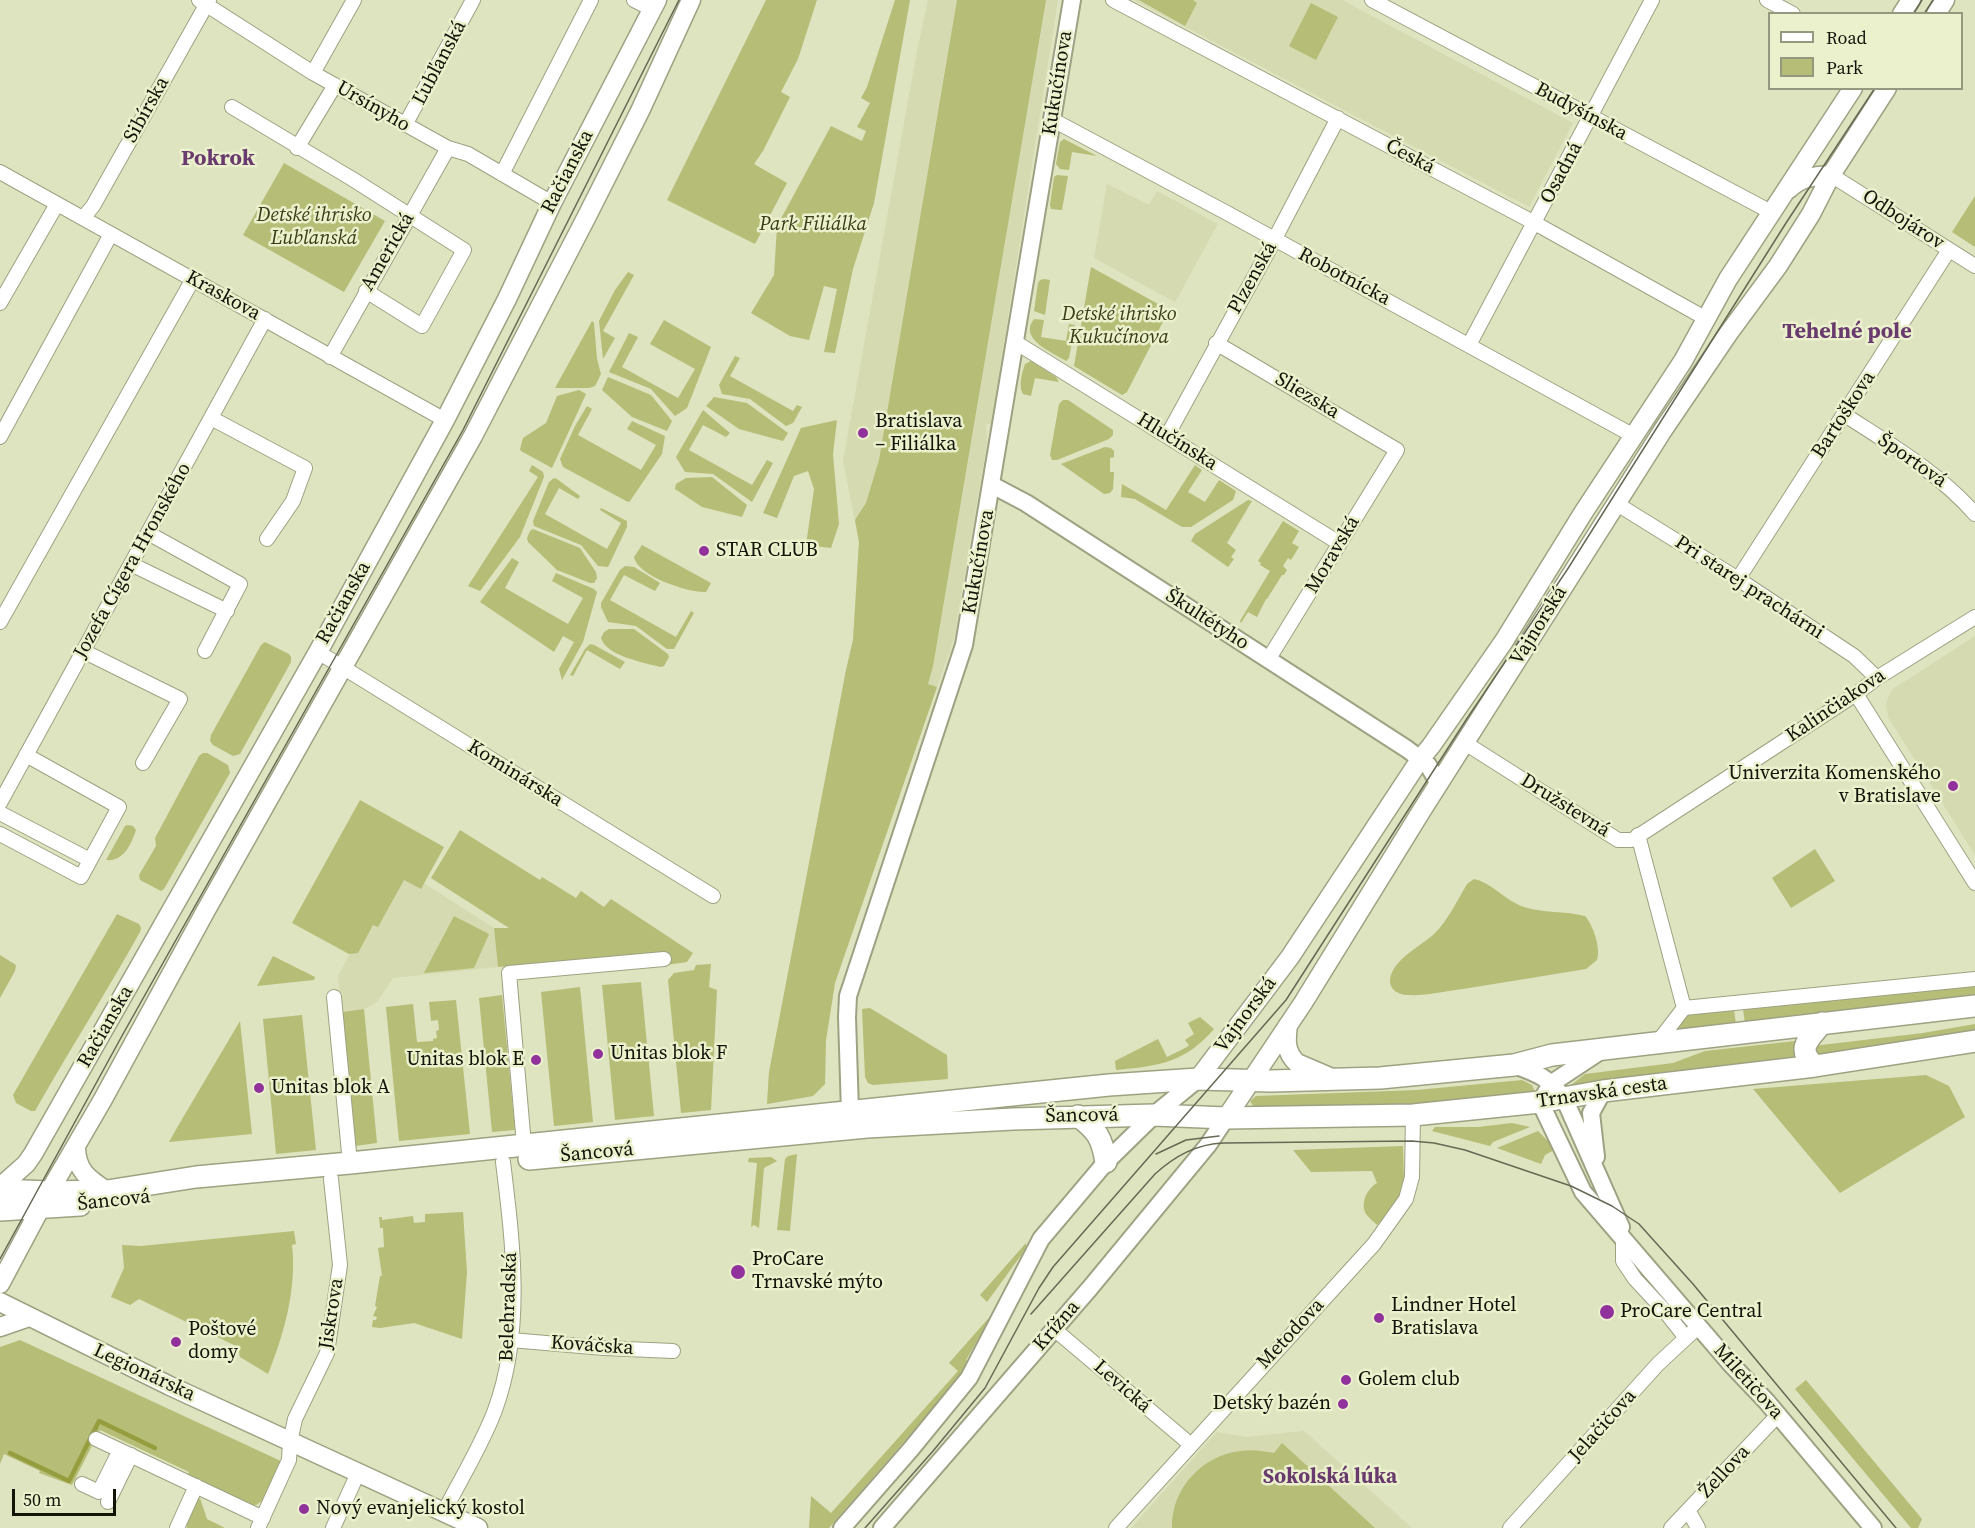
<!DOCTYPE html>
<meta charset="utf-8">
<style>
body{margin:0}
#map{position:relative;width:1975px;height:1528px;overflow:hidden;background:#dee3c0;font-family:"Source Serif 4",serif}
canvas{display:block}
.legend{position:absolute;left:1768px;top:12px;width:195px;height:78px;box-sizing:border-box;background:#ebf0cd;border:2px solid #94987e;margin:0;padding:8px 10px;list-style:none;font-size:18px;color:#121408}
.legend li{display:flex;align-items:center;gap:12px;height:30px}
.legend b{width:30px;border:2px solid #94987e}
.scale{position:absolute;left:12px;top:1489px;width:104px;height:27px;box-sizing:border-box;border:3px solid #121408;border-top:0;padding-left:8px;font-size:18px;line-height:21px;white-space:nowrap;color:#121408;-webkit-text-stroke:4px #ebf0cd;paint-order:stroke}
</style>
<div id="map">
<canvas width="1975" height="1528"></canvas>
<ul class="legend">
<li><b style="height:8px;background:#fff"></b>Road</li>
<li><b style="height:16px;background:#b6bd76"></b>Park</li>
</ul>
<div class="scale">50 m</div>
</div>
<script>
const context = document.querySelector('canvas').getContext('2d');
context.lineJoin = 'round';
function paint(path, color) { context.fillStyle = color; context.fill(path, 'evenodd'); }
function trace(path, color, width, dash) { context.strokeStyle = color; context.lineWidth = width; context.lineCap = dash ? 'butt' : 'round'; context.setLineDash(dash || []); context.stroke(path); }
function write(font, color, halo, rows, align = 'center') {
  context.font = font + ' "Source Serif 4",serif'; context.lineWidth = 5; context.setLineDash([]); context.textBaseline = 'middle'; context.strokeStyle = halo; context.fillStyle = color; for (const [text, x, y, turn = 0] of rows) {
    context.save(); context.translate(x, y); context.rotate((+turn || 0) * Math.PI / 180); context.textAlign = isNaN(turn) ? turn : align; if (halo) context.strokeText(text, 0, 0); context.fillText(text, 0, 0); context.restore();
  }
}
paint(new Path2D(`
 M928,0H1058L991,424H986L987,442L954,638L835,983L826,1040L825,1084L813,1096L767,1104L769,1072L846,670L853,640L859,542L843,461L918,46Z
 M1134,0H1342L1573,123L1529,207Z
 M1107,184L1149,205L1157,191L1218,224L1175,302L1094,258Z
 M1975,636V855L1888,717L1886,704L1889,696L1893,689Z
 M397,866L494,928L498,967L393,978L377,1002L364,1009L341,1011L338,976Z
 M1304,1431L1412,1528H1131L1217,1432L1247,1437Z`), '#d5dab0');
paint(new Path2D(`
 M766,0H817L798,59L781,92L790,97L763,151L754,164L787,183L755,244L667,200Z
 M895,0H910L874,203L853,269L835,353L824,352L837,289L824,286L809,340L790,336L751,313L774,275L777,226L831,126L862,141L866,131L857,127L870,103L861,98L867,87Z
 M957,0H1046L933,666L928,684L937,687L835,983L826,1040L825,1084L813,1096L767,1104L769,1072L846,670L853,640L859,542L855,520L866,503L879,460Z
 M1139,0H1193L1197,3L1185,26Z
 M1311,3L1338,17L1316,60L1289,46Z
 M1064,139L1097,156L1072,152L1069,170L1060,169L1056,164L1060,142Z
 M284,163L385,221L344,292L243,235Z
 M1057,175L1068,176L1062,210L1051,209L1050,205L1054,177Z
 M1975,196V247L1952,232Z
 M1091,267L1169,310L1127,392L1122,395L1074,366Z
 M628,272L634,275L603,331L615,338L603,359L599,321L615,290Z
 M1044,279L1050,280L1045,315L1034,311L1038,283L1040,280Z
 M1034,319L1044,320L1041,337L1066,341L1069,324L1075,325L1069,358L1066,361C1052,352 1018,339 1034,319Z
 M664,320L711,347L687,408L675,416L651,389L609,372L629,333L638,337L622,367L678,398L695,369L650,344Z
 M592,321L594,323L597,359L601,374L595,386L589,388H555Z
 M735,356L740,358L730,376L793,411L797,405L802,407L793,423L786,426L750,399L722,394L719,385Z
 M1031,361L1056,377L1059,382L1035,378L1031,396L1023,394C1018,386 1022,373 1025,364Z
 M608,377L651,395L672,421L667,431L632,417L602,390Z
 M579,390L586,394L552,468L521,451L520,449L523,438L546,423L557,396Z
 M714,397L747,403L788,433L783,441L739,429L706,406Z
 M1063,400H1068L1113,430V435L1109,439L1057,460H1052L1050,455L1059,404Z
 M587,406L592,409L578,435L641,470L656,445L627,429L632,421L665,436L662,454L630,501L628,502L563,467L560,459L575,426Z
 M703,410L730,433L726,437L703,425L689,450L752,485L767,460L773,463L752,502L713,474L685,472L676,457Z
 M837,420L833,454L839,524L831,548L806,545L814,489L808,471L794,476L777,518L763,513L801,428Z
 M1105,447L1111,448L1114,451V457L1110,458V472H1114L1113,489L1110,493L1104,494L1061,464Z
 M532,465L543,472L544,477L520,537L480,591L468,586L538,477L529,471Z
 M1195,465L1202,470L1188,492L1205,502L1219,480L1236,491L1233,500L1191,527H1182L1135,499L1121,497L1122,484L1166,510Z
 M712,477L747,505L742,517L702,507L675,489L676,484L686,478Z
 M554,478L557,479L580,496L578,499L559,488L545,514L607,549L621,523L600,510L601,508L627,521V527L608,567L598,566L581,545L534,526L533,521L549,482Z
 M1248,500L1252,501L1227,543L1236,550L1231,557L1234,559L1228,567L1191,541L1195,534Z
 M1283,521L1299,531L1292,543L1299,547L1291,560L1288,558L1283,566L1287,570L1284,575H1282L1267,599H1266L1257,617L1248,612L1241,623L1240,621L1270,571L1260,565L1261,563L1258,561Z
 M533,529L580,548L596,572L597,578L594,583H590L557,570L528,542L527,538L530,531Z
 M642,545L711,583L706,592C689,593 637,576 634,557Z
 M512,558L519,562L505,588L568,624L583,598L552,581L556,573L594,589L597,592L583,642L562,680L559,669L574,642L563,636L554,652L480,602Z
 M625,566L634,567L660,583L655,591L624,575L610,600L676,637L691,611L694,613L674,649H667L636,626L608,622L601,607V603L620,570Z
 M609,629H634L668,654L669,657L664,666L661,667C645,663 606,656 601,638L604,632Z
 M265,642L289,654L291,657V662L240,754L233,756L213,745L210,741L211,735L261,645Z
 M590,644L594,645L625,662L620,669L587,650L573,676L570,675L585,649Z
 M203,753H207L228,765L230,773L164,889L161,891L140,880L139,875L156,846L155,838L199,756Z
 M360,800L444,847L421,889L404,880L378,927L373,925L358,953L349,954L292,923Z
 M128,825L133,826L136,830C131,845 123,862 106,860L125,826Z
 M460,830L540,880L542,877L576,898L581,891L604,907L611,899L693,953L687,962L666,965L642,955L498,967L494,928H509L431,878Z
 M1815,849L1835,881L1791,908L1772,878Z
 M1474,879C1492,883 1506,901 1524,907C1543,913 1565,911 1585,916C1593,925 1601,948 1597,960L1586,969C1545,976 1504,982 1463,989C1445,991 1426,996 1408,995C1399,995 1389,990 1390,979C1394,958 1420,947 1434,934C1447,922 1458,899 1467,884Z
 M117,914L139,924L141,928L140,932C106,993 69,1051 35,1111H31L16,1103L13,1095Z
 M454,916L489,934L474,968L424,973Z
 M0,955L16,965L15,971L0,998Z
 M273,956L315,977L314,980L257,986Z
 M711,964L709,987L717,990L711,1110L681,1113L668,980L674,973L694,970L696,965Z
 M641,982L654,1116L615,1120L602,985Z
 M1975,986V997L1745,1024L1743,1009Z
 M580,987L593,1122L554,1126L541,992Z
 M502,995L515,1130L492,1132L479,998Z
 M456,1000L470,1134L399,1141L386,1007L413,1004L417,1042L433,1041V1039L437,1038L436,1031L439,1030L438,1020L431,1021L429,1002Z
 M870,1008L947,1055L948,1079L873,1085L868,1083L865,1077L862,1009Z
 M364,1009L377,1143L355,1146L341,1012Z
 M1734,1009L1736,1025L1679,1031L1677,1028L1685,1015Z
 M302,1015L316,1150L276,1154L263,1019Z
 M1200,1017L1214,1029C1185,1063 1158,1066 1116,1070L1115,1061L1158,1039L1167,1057L1187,1047L1189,1045L1185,1040L1194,1034L1188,1023Z
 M240,1021L252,1134L169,1142L178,1126Z
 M1975,1024V1035L1814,1059L1813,1046L1923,1033Z
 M1804,1040L1797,1060L1722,1072L1571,1085L1585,1074L1673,1063L1705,1051Z
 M1926,1075L1949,1086L1965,1117L1840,1193L1753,1089Z
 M1522,1080L1532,1085L1535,1092L1414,1104L1254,1107L1250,1101L1256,1096L1417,1090Z
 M1512,1123L1530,1127L1493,1142L1490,1146L1432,1131L1435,1127H1478Z
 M1538,1131L1549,1142L1554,1150L1545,1155L1541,1164L1497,1148Z
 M1403,1146L1404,1181L1400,1200L1377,1225C1374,1222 1369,1218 1366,1214C1360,1203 1367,1189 1377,1183L1372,1171L1311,1172L1293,1150Z
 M797,1154L790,1231L777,1230L785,1159L788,1156Z
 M771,1157L777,1161L764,1168L759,1228L754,1225L751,1227L757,1163L748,1162L749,1158Z
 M463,1212L467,1272L462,1339L414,1323L380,1328L372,1327L373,1320H376L377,1317L373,1316L377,1307L375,1306L380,1276H382L378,1248L384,1247L383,1228H380L379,1217H382V1220L413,1216L414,1223L425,1222V1214Z
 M294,1231L296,1244L292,1245C297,1289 284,1334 268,1374L240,1357L238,1347L139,1299L130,1305L111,1297L124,1268L122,1245L141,1246Z
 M1026,1243V1247L1022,1254L987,1302L980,1295Z
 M994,1312L966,1360L969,1362L963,1374L829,1528H809L811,1496L831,1513L958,1371L949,1363Z
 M20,1340L283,1462L265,1499L256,1505L246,1504L187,1476L189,1472L100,1430L72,1485L39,1473L40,1471L4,1454L0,1464V1347Z
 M1806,1380L1922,1519L1918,1528H1911L1795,1389Z
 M1282,1443L1375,1528H1172C1171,1489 1202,1455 1241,1451C1252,1449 1263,1451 1274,1453Z
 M200,1498L207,1519L225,1528H187V1526L183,1524L196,1501Z`), '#b6bd76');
trace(new Path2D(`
 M10,1453L69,1481L99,1421L155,1448`), '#959d3f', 4.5);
const minor = new Path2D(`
 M199,0L313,73L448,148L468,154L552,203
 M634,0L652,9
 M1113,0L1531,221L1705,318
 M1372,0L1771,212
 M1767,0L1793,14
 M313,73L354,0
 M232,107L354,180L464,250L422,326L366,291
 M1053,120L1227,213L1634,436
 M405,125L473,0
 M297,148L335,85
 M0,172L445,420
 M502,174L591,0
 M1831,175L1975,266
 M83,218L93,206L209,0
 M0,303L57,204
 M1015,342L1339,543
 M1216,343L1397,450L1268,660
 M1469,345L1652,0
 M330,357L448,148
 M1845,415C1891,445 1938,472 1975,514
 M211,418L305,468L293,501L267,539
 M1167,436L1270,248L1338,118
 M0,437L111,234
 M1617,504L1738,579L1854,656L1877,678
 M148,533L240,584L205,651
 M131,564L227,611
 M1738,579L1949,250
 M0,622L193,279
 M83,651L180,699L143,763
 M318,652L713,896
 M1856,694L1975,883
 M1465,743L1618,840H1632L1856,694L1877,678L1975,617
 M0,803L265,319
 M0,813L90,860
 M0,834L81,877L119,807L26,755
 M1638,835L1684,1008
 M334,997L350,1163
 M1684,1008L1975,979
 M1657,1043L1684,1008
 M524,1145L509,973L664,959
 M1623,1237V1261L1635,1279L1664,1310L1686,1338
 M1054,1329L1190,1444
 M511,1340L604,1348L673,1351
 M96,1439L263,1518
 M82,1484L99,1492L116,1458L131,1455
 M108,1502L131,1455
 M1688,1510L1698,1528
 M444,1512C460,1480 483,1443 495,1410C524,1331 513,1243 503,1162
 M177,1528L196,1486
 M258,1528L289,1460L290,1442L295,1419L327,1353L340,1265L331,1179
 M333,1528L358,1473
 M1116,1528L1374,1244L1406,1199L1412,1177L1413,1115
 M1510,1528L1658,1364L1699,1326
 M1671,1528L1778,1415`);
const tertiary = new Path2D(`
 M992,485L1026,503L1407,749L1428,765L1439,784
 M1602,1050L1552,1083L1540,1102L1583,1192L1730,1363L1767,1402L1873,1528
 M1514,1065C1539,1074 1547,1077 1564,1098L1621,1227
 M850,1112L847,1017L848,996L964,645L1072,0
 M1596,1157L1591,1113L1603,1091
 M842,1528L911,1449L969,1378L1041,1239L1106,1162L1154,1115L1198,1079
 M882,1528L1090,1288L1208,1145L1226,1118`);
const secondary = new Path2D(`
 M1902,14L1911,0
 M1936,14L1945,0
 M1789,189C1801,177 1814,176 1831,175
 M1288,1025C1286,1040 1285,1052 1297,1063L1332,1078
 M1198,1079L1290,957L1421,758L1431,746L1504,641L1583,513L1683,361L1728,279L1853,88
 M1226,1118L1303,1003L1422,810L1663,430L1728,334L1778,266L1811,214L1831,175L1887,88
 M76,1147C76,1170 88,1179 107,1191
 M0,1187L26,1164L33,1154L318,652L445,420L507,299L552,203L657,0
 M0,1284L49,1192L102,1101L205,912L473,436L586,218L640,111L691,0
 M0,1302L170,1386L478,1528
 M0,1327L29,1317`);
const primary = new Path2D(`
 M1815,1066C1795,1049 1809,1039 1822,1023
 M1078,1116C1097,1130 1102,1138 1106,1162
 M529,1159L867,1127L1013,1119L1154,1115L1226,1118L1413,1115L1540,1102L1603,1091L1815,1066L1975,1041
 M0,1190L49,1192L107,1191L196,1177L350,1163L1109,1085L1198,1079L1271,1081L1380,1078L1514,1065L1552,1055L1975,1006
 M0,1210L80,1205`);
trace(minor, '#9ea282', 16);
trace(tertiary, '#9ea282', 20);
trace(secondary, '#9ea282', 21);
trace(primary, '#9ea282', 24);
trace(minor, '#fff', 14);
trace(tertiary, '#fff', 16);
trace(secondary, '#fff', 18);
trace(primary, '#fff', 21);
trace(new Path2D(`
 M1913,14L1922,0
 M1924,14L1933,0
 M1156,1154L1186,1140L1219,1136
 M0,1259L123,1034L463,430L679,0
 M1031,1314L1155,1174C1175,1156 1196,1144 1224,1143L1412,1141L1434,1143L1465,1150L1571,1186L1612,1206L1639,1224L1693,1284L1896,1528
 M865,1528L933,1451L985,1388L1039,1288L1053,1267L1286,1000L1466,720L1567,570L1786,223L1875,88`), '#666954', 1.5);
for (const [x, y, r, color] of [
 [863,433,6,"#91329c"],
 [704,551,6,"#91329c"],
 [1953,786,6,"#91329c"],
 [598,1054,6,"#91329c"],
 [536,1060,6,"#91329c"],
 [259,1088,6,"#91329c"],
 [738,1272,8,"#91329c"],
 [1607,1312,8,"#91329c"],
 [1379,1318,6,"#91329c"],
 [176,1342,6,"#91329c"],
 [1346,1380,6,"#91329c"],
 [1343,1404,6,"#91329c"],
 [304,1509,6,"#91329c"]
]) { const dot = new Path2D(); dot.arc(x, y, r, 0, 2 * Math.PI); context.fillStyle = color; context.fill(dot); trace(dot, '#ebf0cd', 2); }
write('20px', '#121408', '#ebf0cd', [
 ["Ľubľanská",440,63,-62],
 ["Kukučínova",1058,83,-81],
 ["Ursínyho",373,107,30],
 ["Sibírska",147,110,-61],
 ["Budyšínska",1581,112,28],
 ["Česká",1410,157,28],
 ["Račianska",568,172,-63],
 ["Osadná",1562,173,-62],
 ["Odbojárov",1903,220,33],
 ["Americká",388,252,-60],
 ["Robotnícka",1344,277,28],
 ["Plzenská",1253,278,-61],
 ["Kraskova",223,296,29],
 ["Sliezska",1307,396,31],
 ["Bartoškova",1844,415,-57],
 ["Hlučínska",1177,442,32],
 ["Športová",1912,461,35],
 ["Moravská",1333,555,-59],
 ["Jozefa Cígera Hronského",133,561,-61],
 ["Kukučínova",979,562,-80],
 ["Pri starej prachárni",1749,588,33],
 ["Račianska",344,603,-61],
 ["Škultétyho",1207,620,33],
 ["Vajnorská",1539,626,-58],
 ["Kalinčiakova",1836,706,-34],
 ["Kominárska",515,774,32],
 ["Družstevná",1565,806,32],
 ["Vajnorská",1246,1015,-53],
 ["Račianska",106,1027,-60],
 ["Trnavská cesta",1602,1093,-8],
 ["Šancová",1082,1116,-1],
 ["Šancová",597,1153,-5],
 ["Šancová",114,1201,-6],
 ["Belehradská",509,1307,-88],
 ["Jiskrova",332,1314,-81],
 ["Krížna",1057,1326,-49],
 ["Metodova",1291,1334,-47],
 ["Kováčska",592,1346,4],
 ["Legionárska",144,1373,25],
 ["Miletičova",1748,1382,48],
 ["Levická",1122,1387,41],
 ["Jelačičova",1603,1426,-48],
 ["Žellova",1725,1472,-47]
]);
write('italic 20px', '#3a3d15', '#ebf0cd', [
 ["Detské ihrisko",314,216],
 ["Ľubľanská",314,239],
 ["Park Filiálka",813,225],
 ["Detské ihrisko",1119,315],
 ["Kukučínova",1119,338]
]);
write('20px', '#121408', '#ebf0cd', [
 ["Bratislava",875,422],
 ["– Filiálka",875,445],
 ["STAR CLUB",716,551],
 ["Univerzita Komenského",1941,774,"right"],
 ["v Bratislave",1941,797,"right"],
 ["Unitas blok F",610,1054],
 ["Unitas blok E",524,1060,"right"],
 ["Unitas blok A",271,1088],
 ["ProCare",752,1260],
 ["Trnavské mýto",752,1283],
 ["Lindner Hotel",1391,1306],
 ["Bratislava",1391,1329],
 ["ProCare Central",1620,1312],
 ["Poštové",188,1330],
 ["domy",188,1353],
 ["Golem club",1358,1380],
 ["Detský bazén",1331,1404,"right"],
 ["Nový evanjelický kostol",316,1509]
], 'left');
write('bold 21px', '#693a6e', '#ebf0cd', [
 ["Sokolská lúka",1330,1478]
]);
write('bold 22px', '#693a6e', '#ebf0cd', [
 ["Pokrok",218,159],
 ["Tehelné pole",1847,332]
]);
</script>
